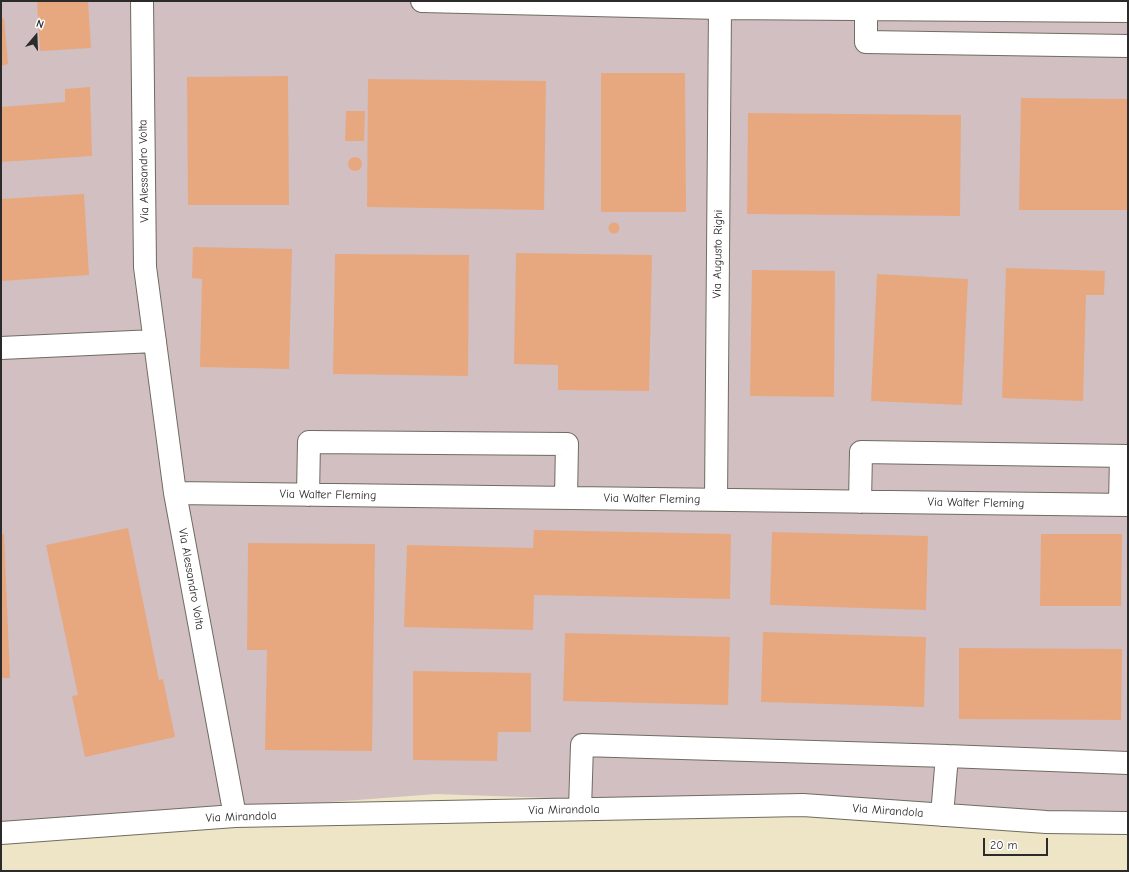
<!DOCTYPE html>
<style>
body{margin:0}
#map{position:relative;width:1129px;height:872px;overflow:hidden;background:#eee4c6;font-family:"Comic Neue",sans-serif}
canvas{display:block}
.frame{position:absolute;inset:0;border:2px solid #2b2b2b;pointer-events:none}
.north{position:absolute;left:16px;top:16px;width:40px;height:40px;-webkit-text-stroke:3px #fff;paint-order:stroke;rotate:19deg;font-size:11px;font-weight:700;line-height:16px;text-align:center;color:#2b2b2b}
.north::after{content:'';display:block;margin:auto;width:14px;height:18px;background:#2b2b2b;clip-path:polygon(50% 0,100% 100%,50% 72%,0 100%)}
.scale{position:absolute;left:983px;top:838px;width:65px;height:18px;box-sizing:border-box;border:2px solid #2b2b2b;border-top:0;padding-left:5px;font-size:12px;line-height:14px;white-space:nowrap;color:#2b2b2b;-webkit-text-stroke:3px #fff;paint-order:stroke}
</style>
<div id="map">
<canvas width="1129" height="872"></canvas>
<div class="frame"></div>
<div class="north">N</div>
<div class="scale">20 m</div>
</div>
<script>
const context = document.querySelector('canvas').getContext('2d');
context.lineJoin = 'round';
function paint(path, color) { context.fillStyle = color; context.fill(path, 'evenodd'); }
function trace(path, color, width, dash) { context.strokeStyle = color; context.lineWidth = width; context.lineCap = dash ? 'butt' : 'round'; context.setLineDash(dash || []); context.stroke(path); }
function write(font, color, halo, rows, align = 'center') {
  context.font = font + ' "Comic Neue",sans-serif'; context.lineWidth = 4; context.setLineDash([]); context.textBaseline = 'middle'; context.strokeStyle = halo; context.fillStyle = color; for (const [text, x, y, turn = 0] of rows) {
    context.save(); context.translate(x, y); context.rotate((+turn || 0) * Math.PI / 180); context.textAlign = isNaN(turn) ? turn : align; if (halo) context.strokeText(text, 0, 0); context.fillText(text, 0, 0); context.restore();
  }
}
paint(new Path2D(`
 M1,1H1128V818L436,794L1,827Z`), '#d2bfc1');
paint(new Path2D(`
 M37,1H88L91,48L40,51Z
 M4,18L8,64L1,66V19Z
 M601,73H685L686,212H601Z
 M288,76L289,205H188L187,77Z
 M368,79L546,81L544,210L367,207Z
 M90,87L92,156L1,162V107L65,102V89Z
 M1021,98L1128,99V210H1019Z
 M346,111H365L364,141H345Z
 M748,113L961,115L960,216L747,214Z
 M348 164a7 7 0 1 1 14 0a7 7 0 1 1-14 0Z
 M84,194L89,275L1,281V199Z
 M608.5 228a5.5 5.5 0 1 1 11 0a5.5 5.5 0 1 1-11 0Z
 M193,247L292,249L289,369L200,367L202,279L192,278Z
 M516,253L652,255L649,391L558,390V365L514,364Z
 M335,254L469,255L468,376L333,374Z
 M1006,268L1105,271L1104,295H1086L1083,401L1002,398Z
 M752,270L835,271L834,397L750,396Z
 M877,274L968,279L962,405L871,401Z
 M128,528L159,680L163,679L175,737L85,757L72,696L78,695L46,545Z
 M534,530L731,534L730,599L534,595L533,630L404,627L407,545L533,548Z
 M772,532L928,536L926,610L770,605Z
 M1,534H4L10,678H1Z
 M1041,534H1122L1121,606H1040Z
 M248,543L375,544L372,751L265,750L267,650H247Z
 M763,632L926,637L924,707L761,702Z
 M565,633L730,637L728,705L563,701Z
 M959,648L1122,649L1121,720L959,719Z
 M413,671L531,673V732H498L497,761L413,760Z`), '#e7a880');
const minor = new Path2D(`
 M142,1L145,267L175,493L235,816
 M422,1L720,8L1128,11
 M866,9V42L1128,46
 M1,348L155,341
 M175,493L1128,505
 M308,495L309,442L567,444L566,498
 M716,500L720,8
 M860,502L861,452L1128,456
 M1120,505L1121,456
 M580,809L582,745L947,756L1128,763
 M942,815L947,756
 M1,833L235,816L803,805L1046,822L1128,823`);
trace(minor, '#6f6c61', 24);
trace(minor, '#fff', 22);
write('12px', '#2b2b2b', '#fff', [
 ["Via Alessandro Volta",144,171,-91],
 ["Via Augusto Righi",718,254,-89],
 ["Via Walter Fleming",328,495,1],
 ["Via Walter Fleming",652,499,1],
 ["Via Walter Fleming",976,503,1],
 ["Via Alessandro Volta",191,579,80],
 ["Via Mirandola",564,810,-1],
 ["Via Mirandola",888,811,4],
 ["Via Mirandola",241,817,-2]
]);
</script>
